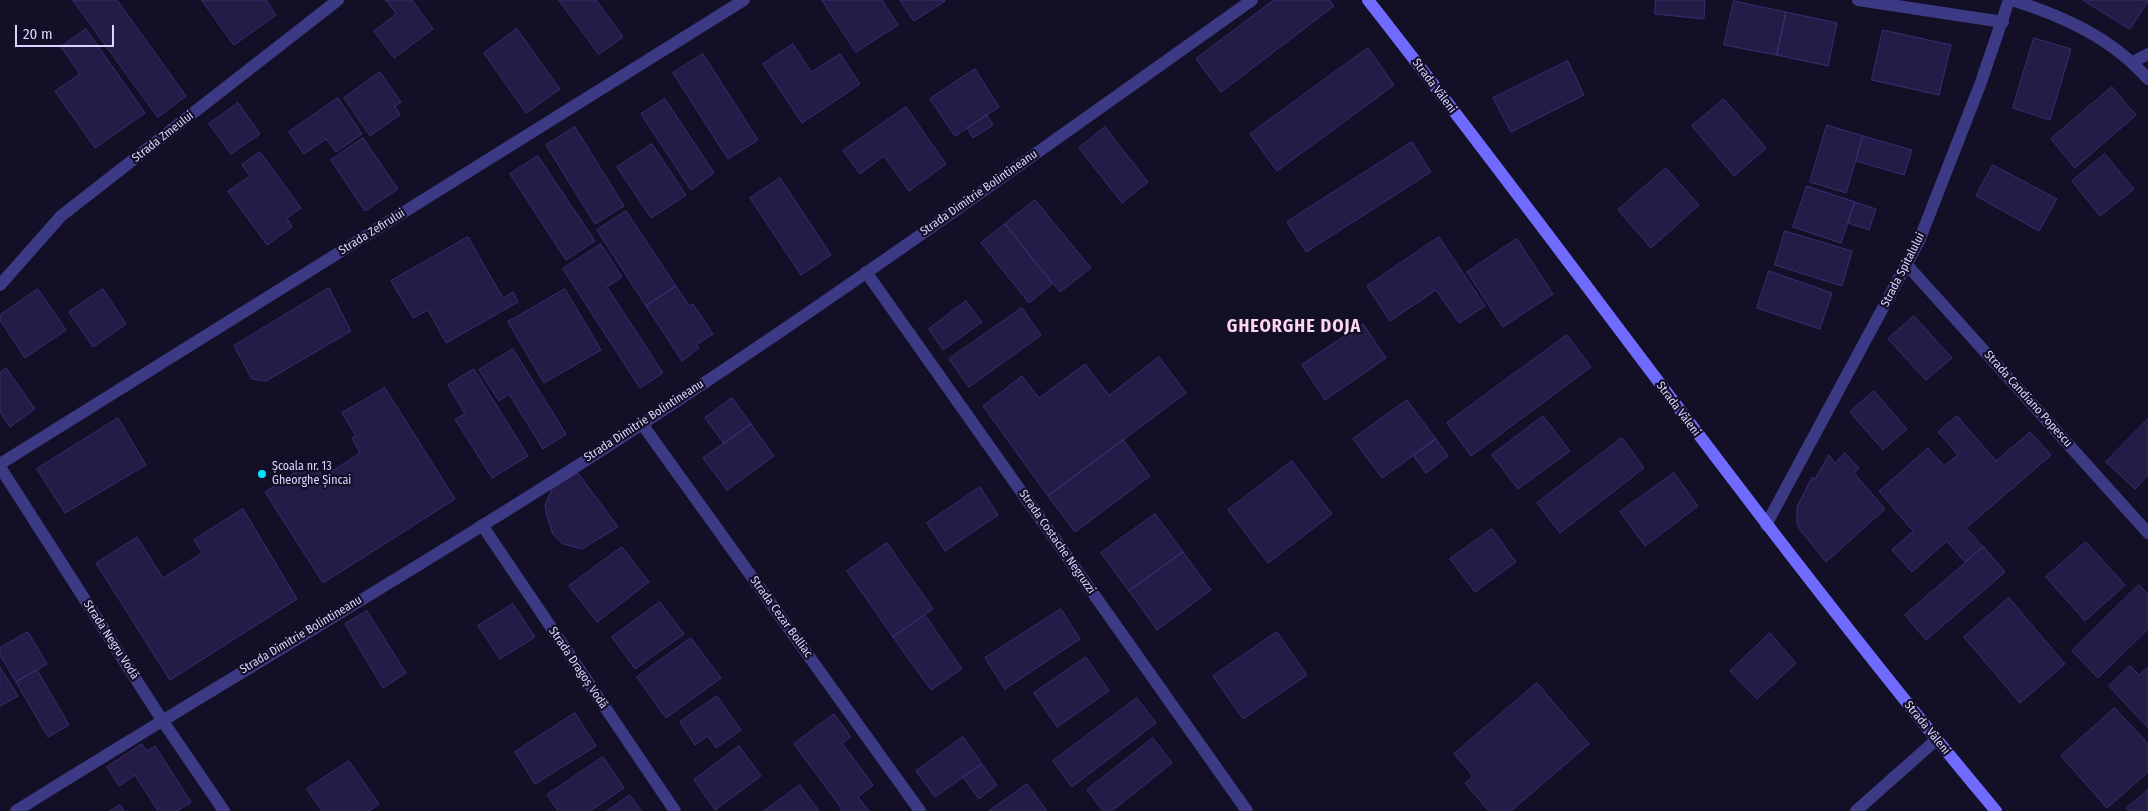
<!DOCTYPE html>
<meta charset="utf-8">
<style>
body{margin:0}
#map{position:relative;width:2148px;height:811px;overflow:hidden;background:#130f26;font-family:"Fira Sans Condensed",sans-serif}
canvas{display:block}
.scale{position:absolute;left:15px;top:25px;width:99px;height:22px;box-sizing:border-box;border:2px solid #d9d4ff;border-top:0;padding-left:6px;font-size:15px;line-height:18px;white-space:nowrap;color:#d9d4ff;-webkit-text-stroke:4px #130f26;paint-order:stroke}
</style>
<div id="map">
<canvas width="2148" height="811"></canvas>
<div class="scale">20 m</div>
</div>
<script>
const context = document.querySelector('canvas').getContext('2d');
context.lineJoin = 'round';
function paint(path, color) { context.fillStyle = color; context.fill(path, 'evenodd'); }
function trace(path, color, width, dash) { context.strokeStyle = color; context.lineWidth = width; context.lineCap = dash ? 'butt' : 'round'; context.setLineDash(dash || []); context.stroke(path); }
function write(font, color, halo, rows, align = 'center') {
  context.font = font + ' "Fira Sans Condensed",sans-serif'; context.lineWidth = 4.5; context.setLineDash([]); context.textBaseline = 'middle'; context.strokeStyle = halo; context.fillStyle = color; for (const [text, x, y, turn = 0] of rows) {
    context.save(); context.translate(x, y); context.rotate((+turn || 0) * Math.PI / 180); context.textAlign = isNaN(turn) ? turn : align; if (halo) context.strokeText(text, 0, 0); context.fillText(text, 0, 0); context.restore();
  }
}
const building = new Path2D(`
 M73,0H117L186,96L158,117Z
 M202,0H266L276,15L234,45Z
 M386,0H412L433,29L394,58L374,31L396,14Z
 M559,0H596L623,37L599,54Z
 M822,0H882L898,25L856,52Z
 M900,0H944L945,1L914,21Z
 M1274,0H1329L1334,6L1221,92L1196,59Z
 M1656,0H1705L1704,19L1655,14Z
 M2083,0H2148V1L2130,29Z
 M1734,1L1786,12L1777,55L1724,45Z
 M1786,12L1837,23L1828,66L1777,55Z
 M86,29L145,113L95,148L55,91L80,74L61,47Z
 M517,29L560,89L526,113L484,53Z
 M1883,30L1951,45L1939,95L1872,80Z
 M2034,38L2071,49L2050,120L2013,108Z
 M793,44L811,72L840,54L860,84L802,123L763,64Z
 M1368,48L1394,85L1277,171L1250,134Z
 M703,54L758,140L728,159L673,73Z
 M1568,61L1584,95L1511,132L1493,98Z
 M975,69L999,107L955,136L930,99Z
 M380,72L401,102L395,106L400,115L370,136L344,98Z
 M2112,87L2136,115L2075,168L2051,139Z
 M338,98L362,134L336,152L326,139L304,154L289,132Z
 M665,99L714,173L691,190L641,114Z
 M1724,99L1766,148L1734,176L1692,126Z
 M238,103L260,134L231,154L209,124Z
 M906,107L946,164L909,191L884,156L860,174L843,151Z
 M987,115L993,125L973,138L967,128Z
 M1827,125L1863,136L1846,193L1810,182Z
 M575,127L624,206L595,224L546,145Z
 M1105,127L1148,182L1122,203L1079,148Z
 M1863,136L1912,150L1904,175L1856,161Z
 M363,138L398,189L365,211L331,160Z
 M1412,142L1431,172L1306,252L1287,222Z
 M652,144L686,195L651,218L617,167Z
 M260,152L301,208L287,218L292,227L267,245L228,191L250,176L242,165Z
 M2105,154L2134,189L2100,216L2072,181Z
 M538,156L595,241L566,260L510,174Z
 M1993,165L2057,199L2039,231L1976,196Z
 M1666,168L1699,205L1651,248L1618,210Z
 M780,178L831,255L801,275L750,198Z
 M1807,186L1855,202L1841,243L1793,227Z
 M1035,200L1091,268L1060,292L1005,224Z
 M1855,202L1876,209L1869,230L1848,223Z
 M626,211L676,286L646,306L597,230Z
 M1005,224L1052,284L1029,303L981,243Z
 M1785,231L1852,251L1842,286L1775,265Z
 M468,237L503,298L513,292L518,302L446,343L428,310L413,318L391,281Z
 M1439,237L1485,306L1459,323L1436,290L1390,321L1367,286Z
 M1517,239L1553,294L1503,327L1467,272Z
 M601,244L622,277L607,287L663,373L640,388L563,269Z
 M1769,271L1832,293L1820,329L1757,308Z
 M676,286L689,306L693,304L713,334L696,345L699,348L682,361L646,306Z
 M329,288L351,331L266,381L252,379L234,346Z
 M38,289L66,330L25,358L0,320V315Z
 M103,289L126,324L93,347L69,312Z
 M565,289L601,350L544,383L508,322Z
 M966,301L982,322L943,350L929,329Z
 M1022,308L1041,335L969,387L949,359Z
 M1914,316L1952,358L1926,380L1888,339Z
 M1363,324L1386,358L1325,400L1302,365Z
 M1567,335L1591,367L1471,456L1447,423Z
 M513,349L566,434L543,449L509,394L499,401L479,370Z
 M1159,357L1186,393L1048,496L983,406L1022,376L1039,398L1085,364L1109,395Z
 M6,368L35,409L10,427L0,412V373Z
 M474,369L528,456L492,478L455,419L465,414L448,385Z
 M385,388L455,499L323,583L265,492L313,461L323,477L360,453L352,438L356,436L342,413Z
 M1874,391L1907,429L1883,450L1850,412Z
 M732,398L751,424L724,444L705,418Z
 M1407,400L1436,439L1382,478L1353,439Z
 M1543,416L1570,451L1518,489L1492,455Z
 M1957,416L1996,461L2030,432L2051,455L1966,528L1983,547L1965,562L1947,541L1912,572L1892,550L1913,531L1879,491L1928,448L1944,466L1958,455L1938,432Z
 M118,418L146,465L65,513L37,469Z
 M2148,419V475L2135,489L2106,462Z
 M751,424L774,456L727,490L703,458Z
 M1622,438L1644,468L1560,533L1537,503Z
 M1436,439L1448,456L1426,473L1413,455Z
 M1123,440L1150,476L1075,532L1048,496Z
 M1845,453L1859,468L1854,473L1885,509L1826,562L1801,531L1797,524V507L1812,477L1815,479L1829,455L1835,463Z
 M1292,461L1332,514L1268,563L1228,510Z
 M578,473L618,527L582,549L563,544L553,534L547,517L545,505L552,489Z
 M1674,473L1698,506L1645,546L1620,512Z
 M980,487L998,515L945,551L927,523Z
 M243,509L297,599L170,680L96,563L137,537L163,578L202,553L194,540Z
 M1155,514L1183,552L1129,591L1101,553Z
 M1492,529L1516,562L1475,592L1450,559Z
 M2086,542L2125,585L2085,621L2046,577Z
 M887,543L933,609L893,637L847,571Z
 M622,547L649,582L597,622L569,586Z
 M1984,547L2005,572L1926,640L1905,615Z
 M1183,552L1211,590L1157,630L1129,591Z
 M2139,585L2148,594V629L2098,678L2072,651Z
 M2009,598L2065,664L2020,703L1964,637Z
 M660,602L684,634L635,669L612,637Z
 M513,604L535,637L500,659L478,626Z
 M1061,609L1080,639L1005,689L985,658Z
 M367,611L406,673L383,688L345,624Z
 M925,615L962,669L931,690L893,637Z
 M28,632L47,664L16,682L0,655V648Z
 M1277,632L1307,675L1243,719L1213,676Z
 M1770,633L1796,663L1757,699L1730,671Z
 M691,638L721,678L666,718L637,677Z
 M1086,657L1109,691L1057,727L1034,693Z
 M2130,666L2139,675L2148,667V728L2109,686Z
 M0,667L18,696L0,706Z
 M37,670L69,725L48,737L16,682Z
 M1537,683L1589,744L1511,811H1489L1465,783L1473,776L1454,754Z
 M717,696L741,730L716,748L708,736L695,745L680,722Z
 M1137,698L1156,723L1072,787L1053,761Z
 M2115,708L2148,744V772L2107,808L2061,756Z
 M575,713L596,746L535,784L515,752Z
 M834,714L851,737L842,743L873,785L858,797L869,811H839L842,809L794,744Z
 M963,737L982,764L935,797L916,771Z
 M1153,738L1172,763L1112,811H1103L1087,790Z
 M142,744L147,751L155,746L191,802L177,811H158L135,775L119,786L107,767Z
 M739,746L761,776L715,810L694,780Z
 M603,757L624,788L590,811H558L547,795Z
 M349,761L379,804L369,811H322L307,789Z
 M982,764L997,785L979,799L963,777Z
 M1027,784L1047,811H989Z
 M800,785L819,811H764Z
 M2148,790V811H2130L2127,808Z
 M630,795L641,811H607Z
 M120,805L124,811H110Z`);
paint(building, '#241b47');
trace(building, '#3b2d73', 1);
trace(new Path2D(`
 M1858,0L2003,22
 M2012,0C2063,16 2112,38 2148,79
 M2133,62L2148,54
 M1907,265L2148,533
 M866,272L1247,811
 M0,285L61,216L338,0
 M642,424L920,811
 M0,464L744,0
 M0,467L162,720L224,811
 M482,525L675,811
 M1766,525L1919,241L1980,85L2009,0
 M16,811C224,681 437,558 642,424C849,289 1050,143 1252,0
 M1856,811L1936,740`), '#3d3a85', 12);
trace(new Path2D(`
 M1368,0C1579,269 1776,549 1996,811`), '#6f6bff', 12);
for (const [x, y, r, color] of [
 [262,474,5,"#00e5ff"]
]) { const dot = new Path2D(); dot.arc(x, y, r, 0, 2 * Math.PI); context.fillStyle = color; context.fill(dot); trace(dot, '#130f26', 2); }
write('12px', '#d9d4ff', '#130f26', [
 ["Strada Văleni",1434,86,53],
 ["Strada Zmeului",163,137,-38],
 ["Strada Dimitrie Bolintineanu",979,193,-35],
 ["Strada Zefirului",372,232,-32],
 ["Strada Spitalului",1903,270,-63],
 ["Strada Candiano Popescu",2028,399,48],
 ["Strada Văleni",1678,409,53],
 ["Strada Dimitrie Bolintineanu",644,421,-33],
 ["Strada Costache Negruzzi",1057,542,55],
 ["Strada Cezar Bolliac",781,617,54],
 ["Strada Dimitrie Bolintineanu",301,635,-31],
 ["Strada Negru Vodă",111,640,57],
 ["Strada Dragoș Vodă",578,668,56],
 ["Strada Văleni",1927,728,51]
]);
write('12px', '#d9d4ff', '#130f26', [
 ["Școala nr. 13",272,467],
 ["Gheorghe Șincai",272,481]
], 'left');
context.letterSpacing = '1px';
write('bold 18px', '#ffd6f0', '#130f26', [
 ["GHEORGHE DOJA",1294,327]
]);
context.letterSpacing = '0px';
</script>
